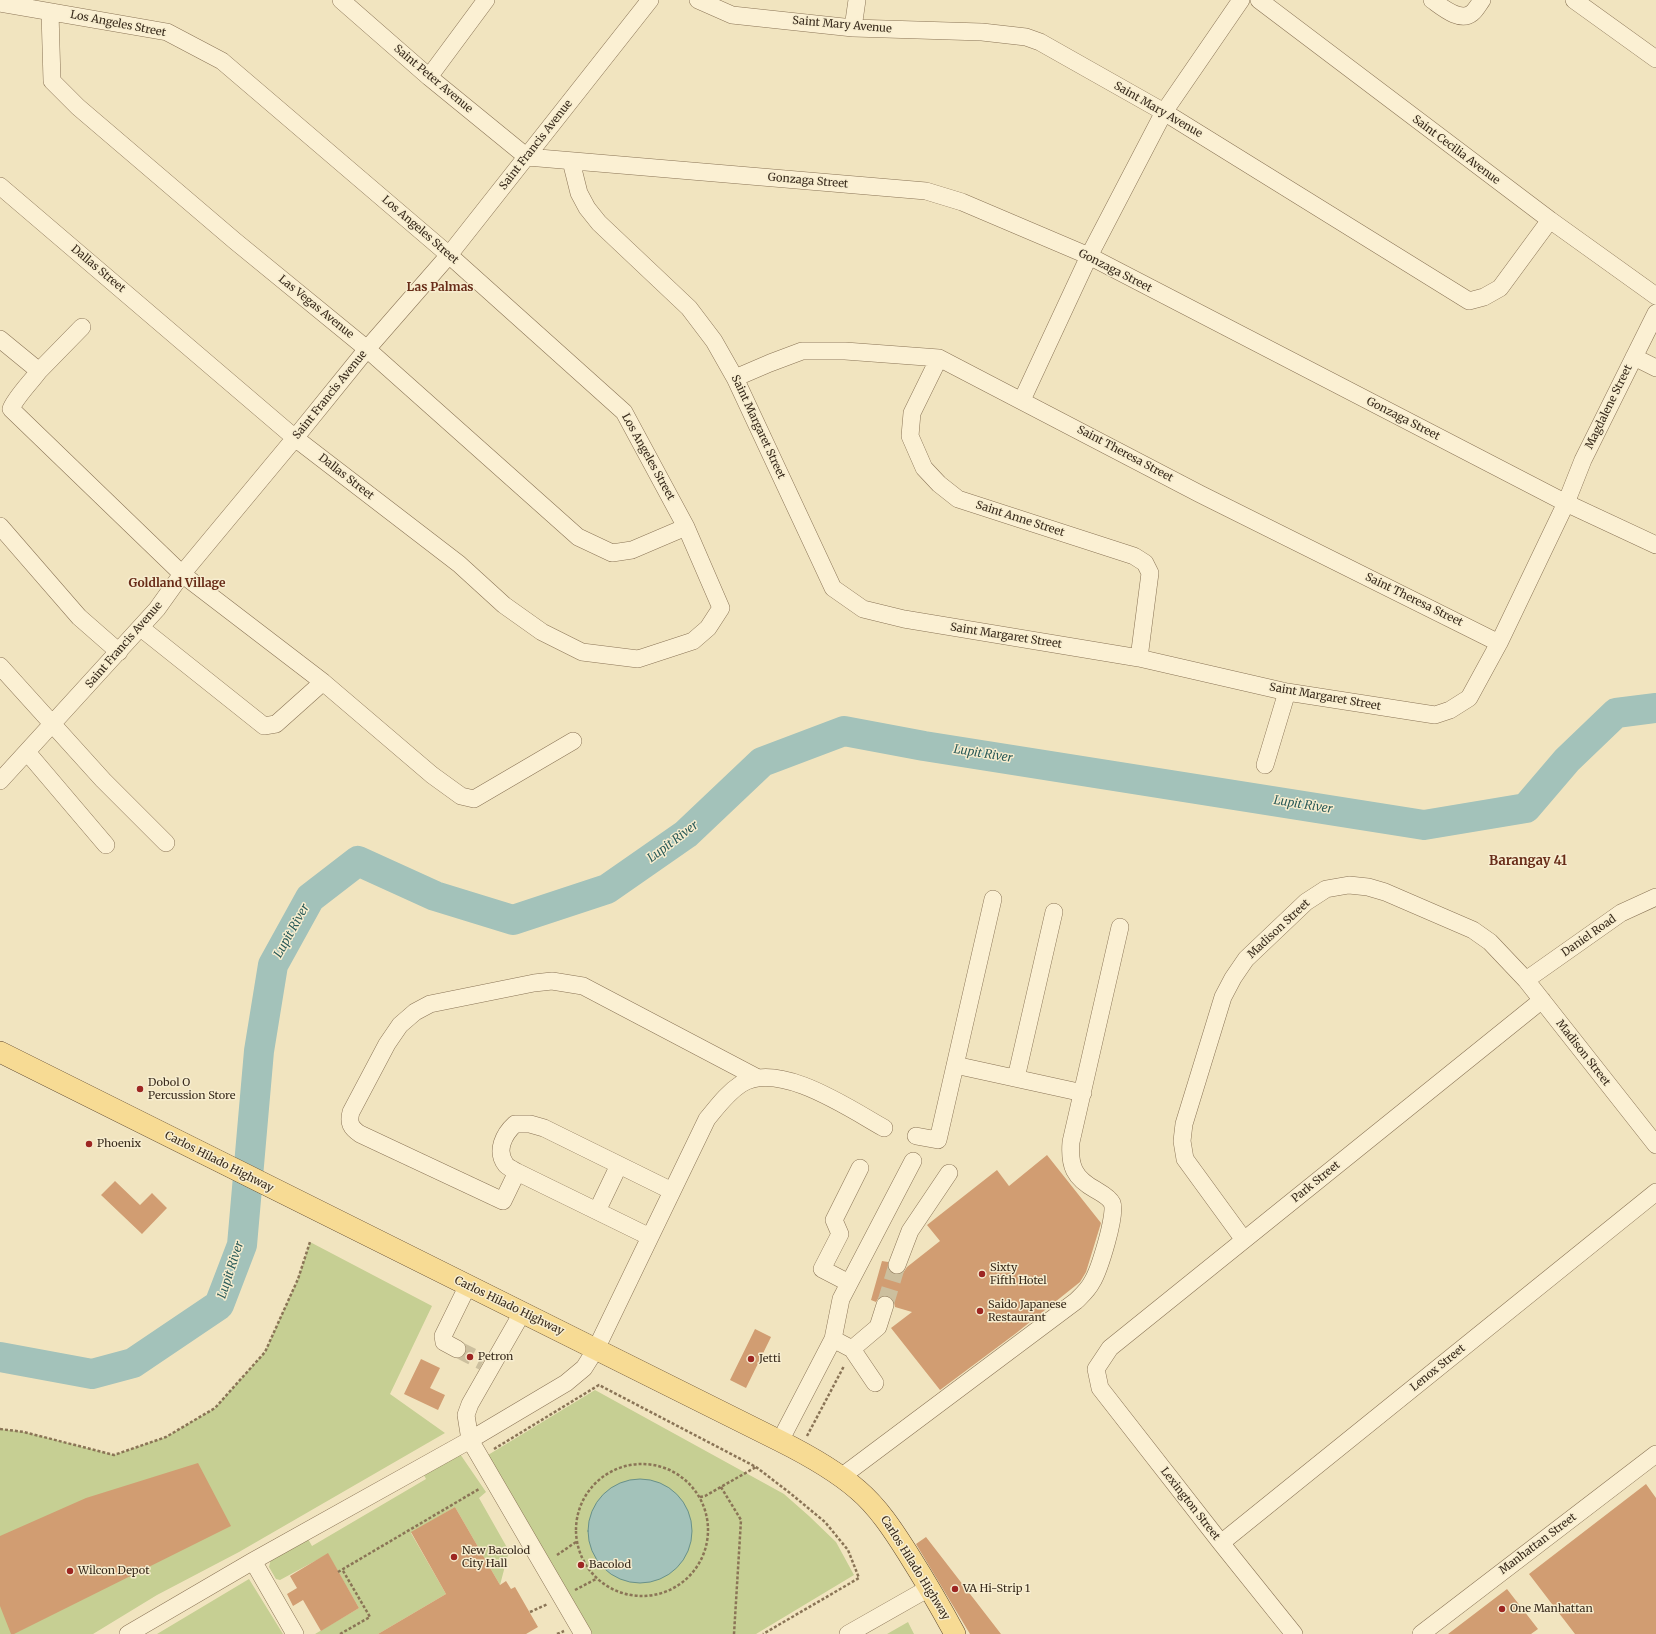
<!DOCTYPE html>
<style>
body{margin:0}
canvas{display:block;background:#f1e4bf}
</style>
<canvas width="1656" height="1634"></canvas>
<script>
const context = document.querySelector('canvas').getContext('2d');
context.lineJoin = 'round';
function paint(path, color) { context.fillStyle = color; context.fill(path, 'evenodd'); }
function trace(path, color, width, dash) { context.strokeStyle = color; context.lineWidth = width; context.lineCap = dash ? 'butt' : 'round'; context.setLineDash(dash || []); context.stroke(path); }
function write(font, color, halo, rows, align = 'center') {
  context.font = font + ' Merriweather,serif'; context.lineWidth = 3; context.setLineDash([]); context.textBaseline = 'middle'; context.strokeStyle = halo; context.fillStyle = color; for (const [text, x, y, turn = 0] of rows) {
    context.save(); context.translate(x, y); context.rotate((+turn || 0) * Math.PI / 180); context.textAlign = isNaN(turn) ? turn : align; if (halo) context.strokeText(text, 0, 0); context.fillText(text, 0, 0); context.restore();
  }
}
paint(new Path2D(`
 M310,1242L432,1306L390,1394L445,1433L239,1552L157,1595L93,1634H0V1429L24,1432L114,1455L166,1437L215,1408L265,1352L298,1279Z
 M595,1390L784,1494L809,1516L836,1542L854,1575L756,1634H591L488,1455Z
 M458,1451L486,1492L479,1498L509,1551L500,1585L455,1507L411,1533L446,1594L378,1634H315L359,1608L328,1554L280,1580L276,1579L269,1567L271,1559L308,1539L312,1546L426,1479L422,1471Z
 M249,1579L283,1634H157Z
 M908,1622L914,1634H887Z`), '#c6cf93');
const water = new Path2D(`
 M588 1531a52 52 0 1 1 104 0a52 52 0 1 1-104 0Z`);
paint(water, '#a3c2ba');
trace(water, '#699188', 1);
trace(new Path2D(`
 M0,1357L92,1374L133,1363L219,1305L242,1245L259,1051L273,965L310,898L358,861L435,896L513,920L607,889L686,834L762,762L844,731L924,746L1424,825L1526,808L1567,760L1616,713L1656,708`), '#a3c2ba', 30);
paint(new Path2D(`
 M1047,1155L1101,1223L1086,1272L1080,1282L1015,1334L940,1390L891,1328L912,1312L895,1307L893,1299L888,1295L879,1297L876,1302L871,1300L882,1261L888,1262L889,1271L893,1274L898,1275L903,1273L907,1267L940,1241L927,1225L997,1170L1009,1186Z
 M115,1181L140,1205L152,1193L167,1208L142,1234L101,1195Z
 M755,1329L771,1337L746,1388L730,1380Z
 M421,1359L440,1368L430,1388L445,1395L438,1410L404,1394Z
 M198,1463L231,1526L14,1634H11L0,1606V1536L86,1498Z
 M1646,1484L1656,1498V1634H1575L1529,1574Z
 M455,1507L500,1585L506,1581L511,1589L515,1587L538,1627L526,1634H378L446,1594L411,1532Z
 M926,1537L1001,1634H970L916,1544Z
 M328,1553L359,1608L321,1631L303,1600L293,1606L287,1594L297,1588L290,1576Z
 M1507,1589L1538,1629L1531,1634H1448Z`), '#d19d72');
trace(new Path2D(`
 M885,1305L897,1265
 M457,1349L483,1362`), '#ccbf9e', 17, [17, 8]);
const minor = new Path2D(`
 M341,0L429,77L527,157
 M698,0L732,15L853,28L982,32L1026,37L1040,42L1164,112L1469,301L1484,297L1500,288L1550,220
 M1259,0L1550,220L1656,296
 M1432,0C1442,7 1460,23 1472,13C1476,10 1479,4 1482,0
 M1574,0L1656,59
 M0,3L167,32L222,61L449,255L624,412L686,527L721,608L708,628L693,641L638,659L582,652L542,632L504,605L459,564L295,438L0,186
 M50,12L52,81L78,107L235,241L367,349L578,537L612,553L632,550L686,527
 M853,28L857,0
 M429,77L486,0
 M527,157L926,191L962,202L1089,256L1566,503L1656,545
 M571,161L579,193L587,208L599,223L689,308L714,341L735,378L833,588L863,609L904,619L1139,658L1287,692L1435,715L1450,710L1469,698L1499,643L1566,503L1583,460L1656,313
 M0,339L39,371C31,382 15,398 11,409L182,574L323,682L432,775L461,796L474,799L573,741
 M1634,357L1656,368
 M939,358L912,413L910,436L924,468L939,484L958,499L1134,556L1145,563L1150,573L1139,658
 M39,371L82,327
 M735,378L770,363L802,351H845L939,358L1200,494L1499,643
 M1022,400L1089,256L1164,112L1241,0
 M0,526L79,617L119,652
 M141,628L264,726L276,724L323,682
 M0,666L103,780L166,843
 M27,752L106,845
 M1265,765L1287,692
 M0,781L157,609L182,574L295,438L367,349L449,255L650,0
 M1526,980L1621,913L1656,897
 M955,1065L1083,1093
 M1016,1078L1054,912
 M916,1136L938,1140L993,899
 M517,1172L503,1201L360,1134C351,1128 348,1123 351,1112L387,1044L400,1025L415,1012L430,1004L534,983L552,981L583,986L756,1077
 M597,1211L619,1165
 M650,1237L517,1172C514,1170 509,1168 506,1165C495,1151 504,1134 515,1124H530L544,1128L672,1191
 M1244,1240L1185,1159L1182,1141L1184,1124L1223,997L1233,978L1246,959L1306,902L1326,889L1349,885L1368,887L1385,892L1473,930L1490,942L1526,980L1656,1145
 M897,1265L910,1231L949,1173
 M849,1283L822,1269L840,1234L834,1220L860,1168
 M522,1313L470,1404L466,1415L470,1440L583,1634
 M833,1339L852,1349L875,1383
 M457,1349L444,1342L443,1336L468,1285
 M852,1349L878,1327L885,1305
 M780,1441L833,1339L841,1299L913,1161
 M841,1477L1076,1301C1082,1295 1088,1290 1092,1282C1099,1271 1117,1214 1112,1203C1109,1197 1101,1193 1096,1190C1074,1178 1069,1166 1071,1142L1120,927
 M1221,1543L1656,1192
 M253,1561L295,1634
 M128,1634L253,1561L470,1440L566,1383L584,1368L596,1349L707,1119C717,1107 727,1093 741,1084C779,1060 850,1109 884,1128
 M848,1634L929,1588
 M1294,1634L1221,1543L1100,1388L1096,1369L1110,1348L1542,1000
 M1421,1634L1656,1454`);
const major = new Path2D(`
 M0,1052L780,1441C808,1455 835,1470 858,1490C878,1507 893,1530 907,1552C924,1579 940,1606 955,1634`);
trace(minor, '#8a7456', 18);
trace(major, '#58412b', 22);
trace(new Path2D(`
 M0,1429L24,1432L114,1455L166,1437L215,1408L265,1352L298,1279L310,1242
 M807,1436L844,1366
 M494,1449L599,1385L756,1467L790,1493L825,1522L848,1550L859,1578L763,1634
 M576 1530a66 66 0 1 1 132 0a66 66 0 1 1-132 0Z
 M721,1487L741,1520L734,1634
 M700,1497L705,1496L756,1467
 M557,1555L576,1542
 M338,1572L479,1489
 M575,1590L596,1579
 M530,1612L548,1604
 M340,1634L370,1617L342,1569
 M557,1634L564,1631`), '#8a7456', 2.5, [3, 2]);
trace(minor, '#fbf0d3', 17);
trace(major, '#f7db94', 21);
for (const [x, y, r, color] of [
 [140,1089,4,"#9d2622"],
 [89,1144,4,"#9d2622"],
 [982,1274,4,"#9d2622"],
 [980,1311,4,"#9d2622"],
 [470,1357,4,"#9d2622"],
 [751,1359,4,"#9d2622"],
 [454,1557,4,"#9d2622"],
 [581,1565,4,"#9d2622"],
 [70,1571,4,"#9d2622"],
 [955,1589,4,"#9d2622"],
 [1502,1609,4,"#9d2622"]
]) { const dot = new Path2D(); dot.arc(x, y, r, 0, 2 * Math.PI); context.fillStyle = color; context.fill(dot); trace(dot, '#f7edcf', 1.5); }
write('11px', '#392b1c', '#f7edcf', [
 ["Los Angeles Street",118,24,11],
 ["Saint Mary Avenue",842,25,5],
 ["Saint Peter Avenue",433,79,40],
 ["Saint Mary Avenue",1158,110,30],
 ["Saint Francis Avenue",536,145,-52],
 ["Saint Cecilia Avenue",1456,150,37],
 ["Gonzaga Street",808,181,5],
 ["Los Angeles Street",420,230,41],
 ["Dallas Street",98,269,40],
 ["Gonzaga Street",1115,271,27],
 ["Las Vegas Avenue",316,307,39],
 ["Saint Francis Avenue",330,395,-51],
 ["Magdalene Street",1609,407,-64],
 ["Gonzaga Street",1403,419,27],
 ["Saint Margaret Street",758,427,65],
 ["Saint Theresa Street",1125,454,28],
 ["Los Angeles Street",648,457,61],
 ["Dallas Street",346,477,38],
 ["Saint Anne Street",1020,519,18],
 ["Saint Theresa Street",1414,600,26],
 ["Saint Margaret Street",1006,636,9],
 ["Saint Francis Avenue",124,645,-49],
 ["Saint Margaret Street",1325,697,10],
 ["Madison Street",1279,929,-43],
 ["Daniel Road",1589,936,-35],
 ["Madison Street",1583,1053,52],
 ["Carlos Hilado Highway",219,1162,27],
 ["Park Street",1316,1182,-39],
 ["Carlos Hilado Highway",509,1306,26],
 ["Lenox Street",1438,1368,-39],
 ["Lexington Street",1190,1504,52],
 ["Manhattan Street",1538,1544,-37],
 ["Carlos Hilado Highway",915,1568,58]
]);
write('11px', '#392b1c', '#f7edcf', [
 ["Dobol O",148,1083],
 ["Percussion Store",148,1096],
 ["Phoenix",97,1144],
 ["Sixty",990,1268],
 ["Fifth Hotel",990,1281],
 ["Saido Japanese",988,1305],
 ["Restaurant",988,1318],
 ["Petron",478,1357],
 ["Jetti",759,1359],
 ["New Bacolod",462,1551],
 ["City Hall",462,1564],
 ["Bacolod",589,1565],
 ["Wilcon Depot",78,1571],
 ["VA Hi-Strip 1",963,1589],
 ["One Manhattan",1510,1609]
], 'left');
write('bold 12px', '#682c18', '#f7edcf', [
 ["Las Palmas",440,288],
 ["Goldland Village",177,584]
]);
write('italic 12px', '#2a5a58', '#f7edcf', [
 ["Lupit River",983,754,9],
 ["Lupit River",1303,805,9],
 ["Lupit River",673,842,-37],
 ["Lupit River",292,931,-61],
 ["Lupit River",231,1270,-72]
]);
write('bold 13px', '#682c18', '#f7edcf', [
 ["Barangay 41",1528,861]
]);
</script>
